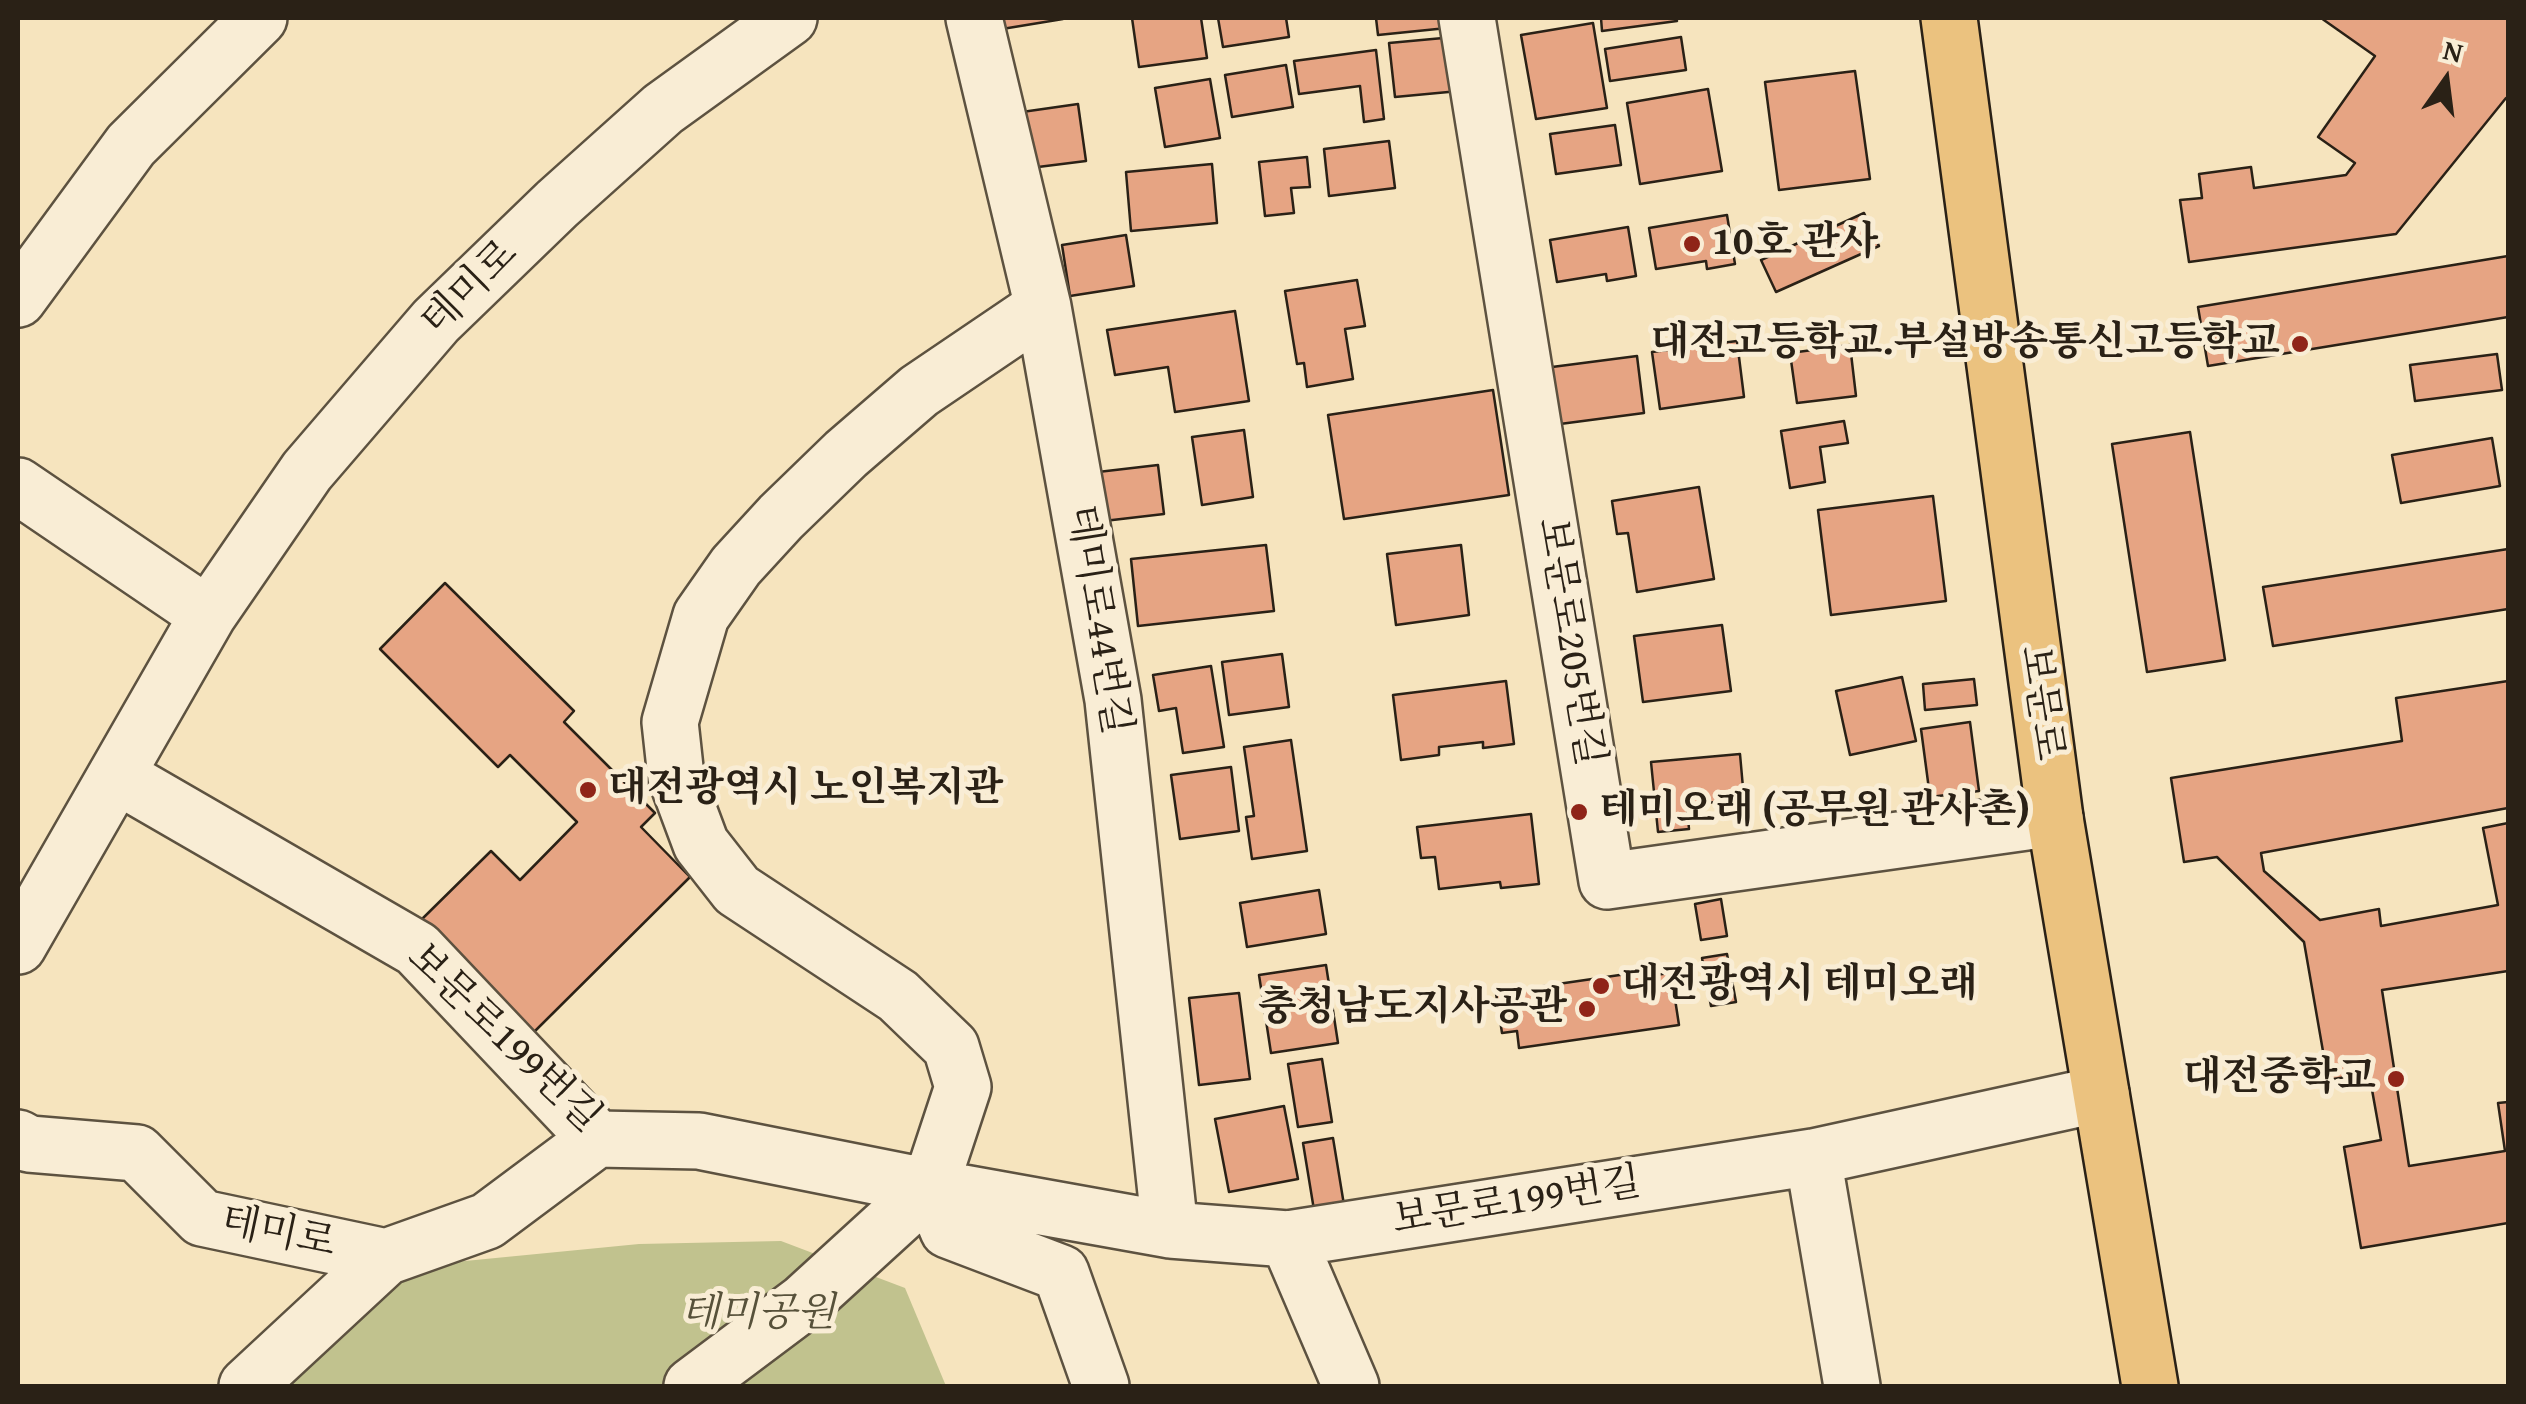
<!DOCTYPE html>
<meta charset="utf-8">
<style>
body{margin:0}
#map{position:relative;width:2526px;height:1404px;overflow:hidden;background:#f6e4be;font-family:"Gentium Book Plus",serif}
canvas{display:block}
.frame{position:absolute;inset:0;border:20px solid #2a2116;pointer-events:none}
.north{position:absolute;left:2396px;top:30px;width:100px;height:100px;-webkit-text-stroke:8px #f9edd5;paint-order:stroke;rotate:14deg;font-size:28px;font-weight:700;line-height:40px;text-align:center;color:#2a2116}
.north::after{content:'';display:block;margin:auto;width:35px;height:45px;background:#2a2116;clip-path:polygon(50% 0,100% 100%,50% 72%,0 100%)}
</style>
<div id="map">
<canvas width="2526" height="1404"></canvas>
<div class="frame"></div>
<div class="north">N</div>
</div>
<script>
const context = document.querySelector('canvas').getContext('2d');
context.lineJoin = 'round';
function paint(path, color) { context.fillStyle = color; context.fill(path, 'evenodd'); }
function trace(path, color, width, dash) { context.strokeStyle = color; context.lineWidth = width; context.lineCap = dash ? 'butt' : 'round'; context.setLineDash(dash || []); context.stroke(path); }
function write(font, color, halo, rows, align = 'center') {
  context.font = font + ' "Gentium Book Plus","Noto Serif KR",serif'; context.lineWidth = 10; context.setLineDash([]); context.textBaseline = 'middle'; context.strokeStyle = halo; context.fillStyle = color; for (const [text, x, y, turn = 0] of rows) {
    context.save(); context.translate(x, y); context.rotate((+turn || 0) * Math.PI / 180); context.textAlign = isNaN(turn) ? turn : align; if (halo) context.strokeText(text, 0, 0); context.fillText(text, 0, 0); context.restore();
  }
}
paint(new Path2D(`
 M781,1241L905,1288L946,1386H254L292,1331L424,1265L639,1244Z`), '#c1c28e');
const building = new Path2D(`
 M994,18H1063V19L996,30Z
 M1132,18H1201L1207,58L1139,67Z
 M1218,18H1286L1289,37L1223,47Z
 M1376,18H1445L1447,28L1378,35Z
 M1601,18H1676L1677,21L1602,31Z
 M2321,18H2508V97L2506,98L2396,234L2189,262L2180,200L2202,198L2199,174L2251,167L2254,188L2346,175L2355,163L2318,137L2375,56Z
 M1593,23L1607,108L1536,119L1521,35Z
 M1454,37L1459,91L1395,97L1389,43Z
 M1681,37L1686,70L1610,81L1605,49Z
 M1376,50L1384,119L1364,122L1360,86L1299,94L1294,61Z
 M1286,65L1293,107L1232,117L1225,75Z
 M1855,71L1870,179L1779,190L1765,82Z
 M1210,79L1220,138L1165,147L1155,88Z
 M1708,89L1722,171L1640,184L1627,103Z
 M1078,104L1086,161L1030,168L1022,112Z
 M1615,125L1621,165L1556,174L1550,134Z
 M1389,141L1395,188L1329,196L1324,149Z
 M1307,157L1310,187L1291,188L1294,213L1265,216L1259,162Z
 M1212,164L1217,223L1131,231L1126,172Z
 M1864,213L1879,246L1776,292L1761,260Z
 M1727,215L1735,264L1707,269L1706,261L1656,269L1649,228Z
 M1628,227L1636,276L1607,281L1606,274L1557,282L1550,240Z
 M1126,235L1134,286L1070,296L1062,245Z
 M2508,256V317L2208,366L2198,307Z
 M1357,280L1365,326L1345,329L1353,379L1307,387L1304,363L1297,364L1285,291Z
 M1235,311L1249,401L1175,412L1168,367L1115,375L1107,330Z
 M1737,341L1744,397L1660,409L1652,352Z
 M1850,345L1856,396L1797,403L1790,353Z
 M2497,354L2502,390L2415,401L2410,365Z
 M1637,356L1644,413L1560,424L1552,367Z
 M1493,390L1509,495L1344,519L1328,415Z
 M1844,421L1848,443L1820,447L1825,482L1790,488L1781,431Z
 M1244,430L1253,497L1202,505L1192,437Z
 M2190,432L2225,660L2147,672L2112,444Z
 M2492,438L2500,486L2401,503L2392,455Z
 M1158,465L1164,514L1104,521L1098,472Z
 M1699,487L1714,579L1637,592L1628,533L1617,534L1612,501Z
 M1933,496L1946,601L1831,615L1818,510Z
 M1266,545L1274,611L1138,626L1131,559Z
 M1461,545L1469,615L1396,625L1387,554Z
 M2508,549V609L2273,646L2263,587Z
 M445,583L574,711L564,722L655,813L641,827L690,877L532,1034L419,922L491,851L520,880L577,822L510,755L498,767L380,649Z
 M1722,625L1731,691L1643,702L1634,636Z
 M1282,654L1289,707L1229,715L1222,662Z
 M1211,666L1224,747L1183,753L1176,708L1159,711L1153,675Z
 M1902,677L1916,741L1850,755L1836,691Z
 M1974,679L1977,705L1925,710L1923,684Z
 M1506,681L1514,744L1483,748V742L1439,747V755L1401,760L1393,695Z
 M2508,681V808L2261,853L2264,871L2320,920L2379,909L2381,926L2498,905L2483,828L2508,823V971L2382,990L2409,1166L2505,1151L2498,1103L2508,1102V1223L2361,1248L2344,1147L2381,1140L2369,1073L2328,1080L2304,942L2217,857L2184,862L2171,778L2402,741L2396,698Z
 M1970,722L1979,791L1930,797L1921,729Z
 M1291,740L1307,851L1252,859L1246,817L1254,816L1244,747Z
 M1740,754L1744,799L1687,805L1689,829L1658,832L1651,762Z
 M1231,767L1239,831L1180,839L1171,775Z
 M1531,814L1539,884L1501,888L1500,882L1439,889L1435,857L1421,858L1417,827Z
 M1319,890L1326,934L1247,947L1240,903Z
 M1721,899L1727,936L1701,940L1695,904Z
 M1727,954L1736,1002L1711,1006L1702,958Z
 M1326,965L1338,1043L1271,1053L1259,975Z
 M1654,970V975L1671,973L1679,1025L1519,1048L1517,1031L1502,1033L1496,993Z
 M1239,993L1250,1079L1199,1085L1189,998Z
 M1322,1059L1332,1122L1298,1127L1288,1064Z
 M1284,1106L1298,1179L1229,1192L1215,1119Z
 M1333,1138L1344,1205L1314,1210L1303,1143Z`);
paint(building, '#e6a483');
trace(building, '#2a2116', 2.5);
const minor = new Path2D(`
 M974,18L1043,307L1113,700L1170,1230
 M1467,18L1607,881L2055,818
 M18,299L131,145L259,18
 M18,486L208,615
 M116,775L417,949L597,1139L699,1141L930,1187L1170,1230L1288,1239L1813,1157L2101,1094
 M18,946L208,615L307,471L436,321L557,204L663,109L789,18
 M18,1138L29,1144L137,1153L202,1218L386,1257
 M1813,1157L1852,1386
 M930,1187L948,1230L1061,1273L1101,1386
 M1288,1239L1351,1386
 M247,1386L386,1257L487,1221L597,1139
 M692,1386L804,1302L930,1187L963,1087L951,1047L898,996L737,890L701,844L676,777L670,722L701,616L736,566L781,517L846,454L919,391L1043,307`);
const major = new Path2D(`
 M1949,18L2055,818L2150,1386`);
trace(minor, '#5d5240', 60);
trace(major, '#2a2116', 60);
trace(minor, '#f9edd5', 55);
trace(major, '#ebc27f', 55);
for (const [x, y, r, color] of [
 [1692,244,10,"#8f2418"],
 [2300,344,10,"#8f2418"],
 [588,790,10,"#8f2418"],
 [1579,812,10,"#8f2418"],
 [1601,986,10,"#8f2418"],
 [1587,1009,10,"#8f2418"],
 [2396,1079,10,"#8f2418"]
]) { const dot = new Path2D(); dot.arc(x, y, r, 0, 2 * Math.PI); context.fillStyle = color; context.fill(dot); trace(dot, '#f9edd5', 4); }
write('bold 40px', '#2a2116', '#f9edd5', [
 ["10호 관사",1712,244],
 ["대전고등학교.부설방송통신고등학교",2280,344,"right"],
 ["대전광역시 노인복지관",608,790],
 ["테미오래 (공무원 관사촌)",1599,812],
 ["대전광역시 테미오래",1621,986],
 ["충청남도지사공관",1567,1009,"right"],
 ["대전중학교",2376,1079,"right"]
], 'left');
write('40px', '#2a2116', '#f9edd5', [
 ["테미로",471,289,-45],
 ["테미로44번길",1097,620,81],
 ["보문로205번길",1569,642,81],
 ["보문로",2040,703,82],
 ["보문로199번길",503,1039,44],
 ["보문로199번길",1517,1203,-9],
 ["테미로",278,1234,12]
]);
write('italic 40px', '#57513a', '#f9edd5', [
 ["테미공원",758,1315]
]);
</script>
